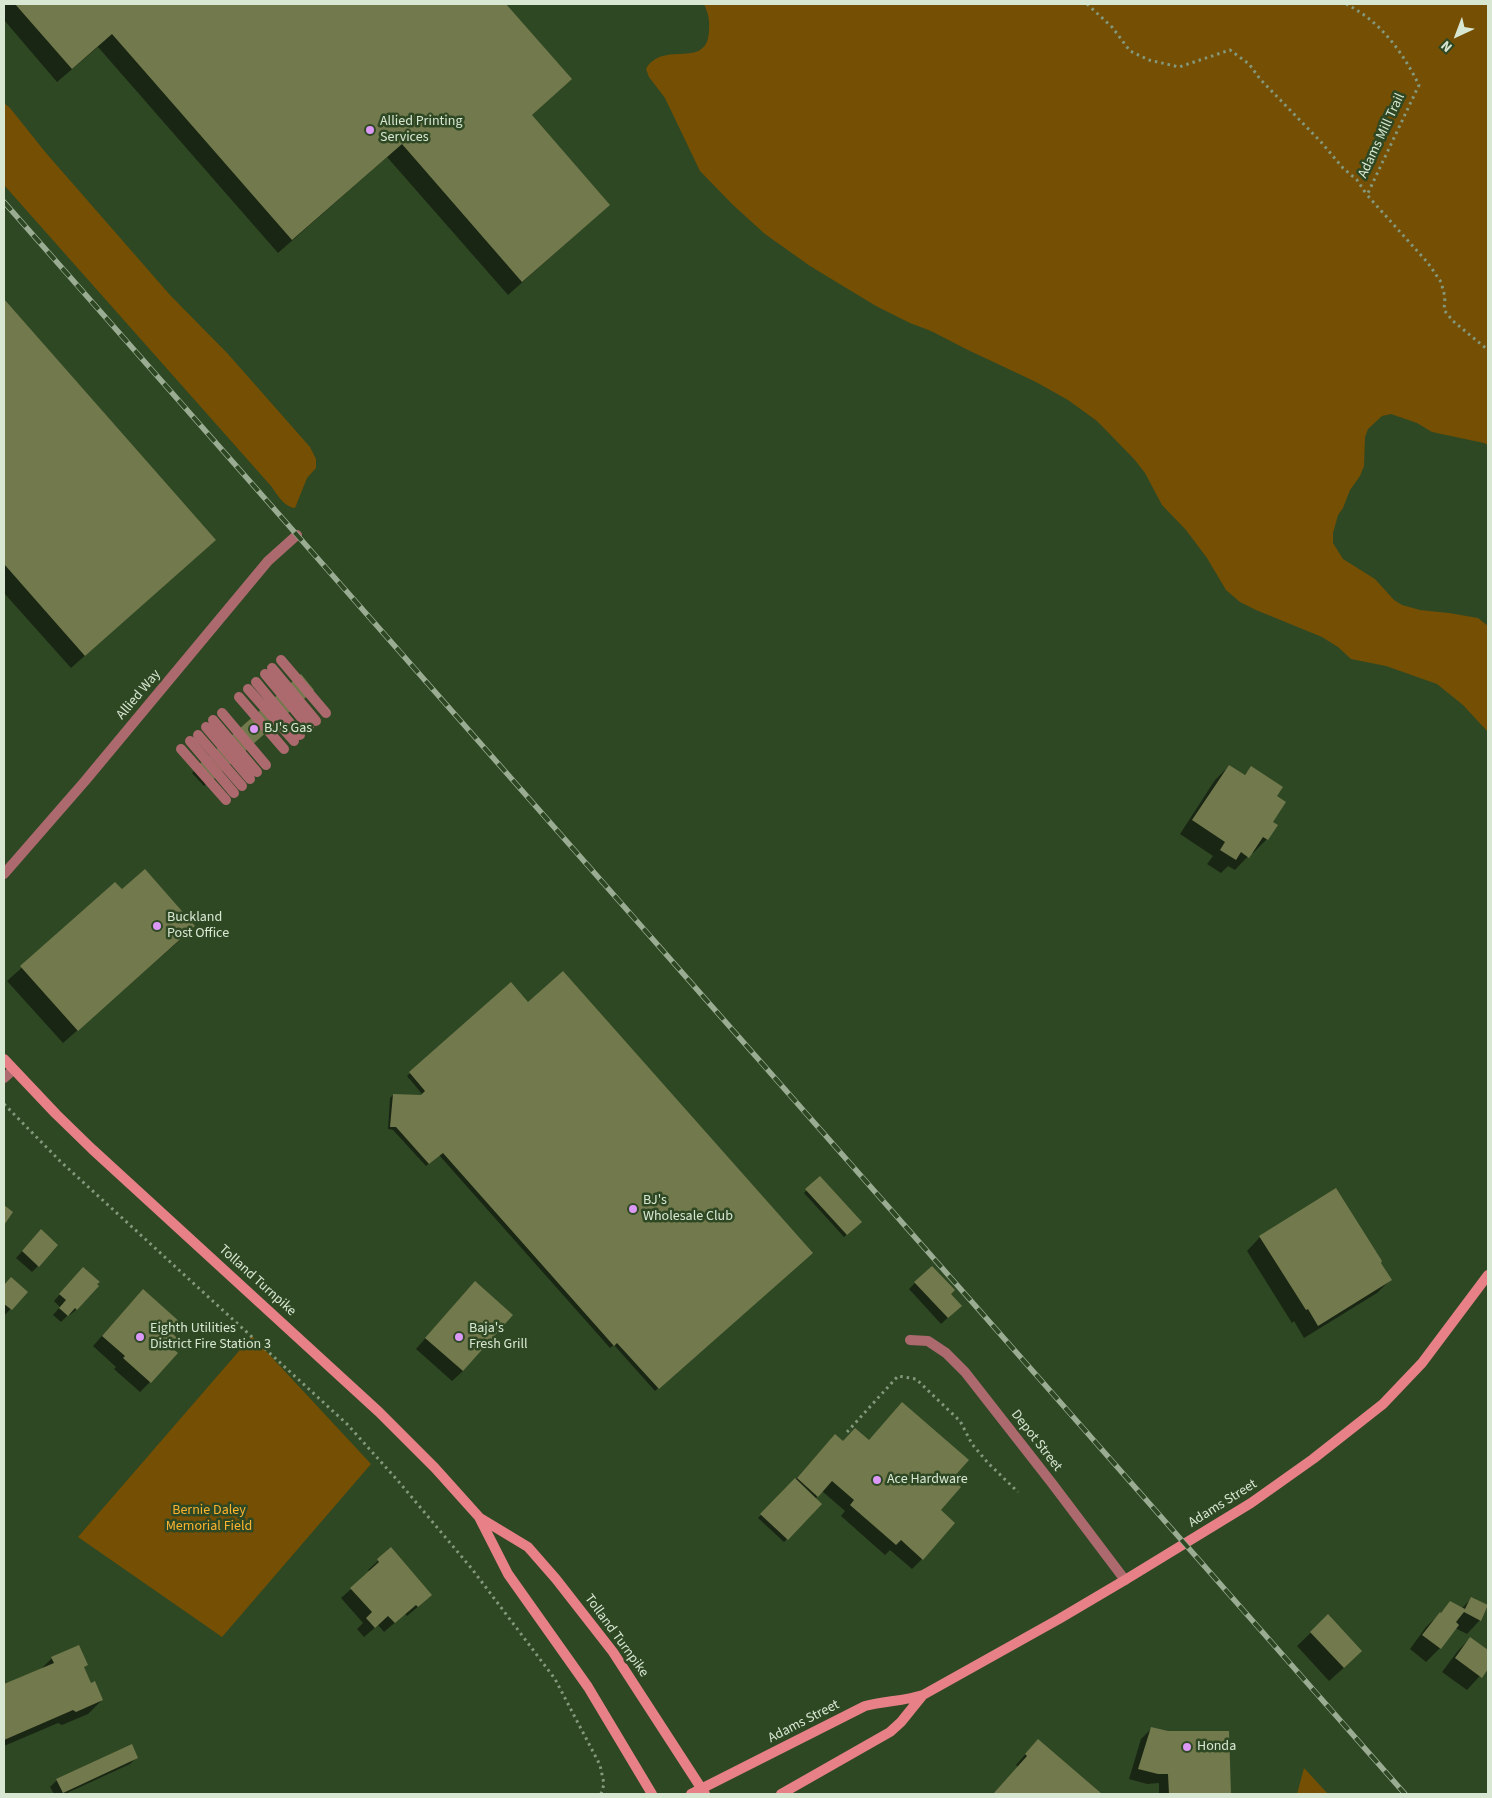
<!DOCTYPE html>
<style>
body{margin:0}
#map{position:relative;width:1492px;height:1798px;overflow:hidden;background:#2f4824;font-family:"Source Sans 3",sans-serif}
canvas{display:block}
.frame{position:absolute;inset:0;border:5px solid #d8e7d2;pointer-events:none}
.north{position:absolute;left:1432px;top:10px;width:50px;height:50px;-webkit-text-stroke:4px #2f4824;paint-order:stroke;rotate:223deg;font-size:14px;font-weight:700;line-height:20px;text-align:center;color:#d8e7d2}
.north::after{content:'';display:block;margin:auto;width:18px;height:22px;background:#d8e7d2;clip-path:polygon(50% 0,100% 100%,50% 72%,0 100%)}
</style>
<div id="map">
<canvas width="1492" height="1798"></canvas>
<div class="frame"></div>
<div class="north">N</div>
</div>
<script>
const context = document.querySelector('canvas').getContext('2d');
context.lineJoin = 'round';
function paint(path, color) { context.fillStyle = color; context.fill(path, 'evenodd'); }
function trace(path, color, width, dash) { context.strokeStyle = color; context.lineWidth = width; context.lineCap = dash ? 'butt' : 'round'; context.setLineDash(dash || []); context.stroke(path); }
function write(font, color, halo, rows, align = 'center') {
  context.font = font + ' "Source Sans 3",sans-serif'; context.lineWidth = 5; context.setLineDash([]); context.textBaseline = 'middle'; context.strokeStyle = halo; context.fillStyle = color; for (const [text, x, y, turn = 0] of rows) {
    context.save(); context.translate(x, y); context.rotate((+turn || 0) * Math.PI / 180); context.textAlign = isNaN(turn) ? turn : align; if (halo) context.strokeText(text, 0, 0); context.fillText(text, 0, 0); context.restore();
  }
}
paint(new Path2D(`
 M704,4H1488V445L1484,443L1432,432L1417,423L1391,414L1382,416L1368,429L1365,437L1364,466L1360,476L1350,490L1343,508L1338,515L1333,533V543L1343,559L1375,579L1394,600L1402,605L1420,610L1449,613L1478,618L1488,626V732L1463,705L1437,684L1386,666L1351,659L1338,647L1322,637L1256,610L1240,602L1226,590L1207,558L1186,530L1162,505L1145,473L1134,459L1097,421L1068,400L1036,382L968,350L931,331L910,323L876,306L810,266L765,234L733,205L700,171L665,98L649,77L646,69C663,39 707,71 709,31C710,20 708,13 704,4Z
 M4,103L10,108L46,153L170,295L228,354L310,447L316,459V468L307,478L295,508C284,507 277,494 271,486L4,185Z
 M252,1336L371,1464L222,1637L78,1537Z
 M1304,1768L1328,1794H1297Z`), '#754f03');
paint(new Path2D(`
 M4,4H504L570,79L531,116L609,205L508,295L387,157L278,253L98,47L57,82L4,20Z
 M4,301L215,540L71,668L4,593Z
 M301,676L313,690L204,786L192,773Z
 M1229,766L1243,776L1251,768L1275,796L1271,822L1276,826L1267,839L1253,853L1252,852L1235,870L1228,866L1221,873L1207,864L1213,856L1180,834L1215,780Z
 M115,884L180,940L63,1043L7,981Z
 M510,984L528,1004L811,1253L655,1391L614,1345L610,1348L439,1155L426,1166L393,1130L388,1129L390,1098L393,1095L421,1097L423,1095L407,1076Z
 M820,1177L860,1222L844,1237L804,1193Z
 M1260,1237L1380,1263L1390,1280L1377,1293L1304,1338L1294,1321L1292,1323L1247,1251Z
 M34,1238L38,1266L32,1272L16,1258Z
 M77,1275V1309L70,1315L69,1314L61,1322L53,1315L60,1307L54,1301Z
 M11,1279L26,1292L4,1316V1286Z
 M915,1283L949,1294L954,1312L941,1324L909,1289Z
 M465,1293L463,1371L452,1381L416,1349Z
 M133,1301L170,1334L169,1347L150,1382L140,1392L114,1369L116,1367L93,1346Z
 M868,1441L951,1479L922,1559L912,1569L890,1550L885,1555L841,1516L845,1511L822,1491L815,1499L821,1504L784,1542L758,1518L795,1480L825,1446L842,1443Z
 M391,1549L420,1605L407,1616L405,1614L384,1632L378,1625L364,1637L357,1629L363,1623L341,1598L370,1572L368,1570Z
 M1471,1599L1488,1606L1480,1620L1467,1634L1455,1628L1440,1648L1426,1662L1410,1649L1426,1627L1451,1603L1462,1608Z
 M1328,1616L1347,1665L1329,1681L1297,1646Z
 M1470,1638L1488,1652V1667L1467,1690L1442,1672L1457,1652Z
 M52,1658L83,1668L90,1685L102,1700L88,1714L62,1725L58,1723L4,1746V1685L40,1670Z
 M1152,1728L1168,1732H1227L1229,1794H1159V1783L1147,1784L1129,1779L1141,1739Z
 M1038,1740L1100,1794H993L1018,1767L1016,1765Z
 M136,1758L130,1764L65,1794H54L50,1787L57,1780Z`), '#0007');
paint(new Path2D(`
 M15,4H506L572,79L532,115L610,205L522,282L402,144L292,240L112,34L72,69Z
 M4,299L216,540L85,656L4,564Z
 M301,674L314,690L208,784L194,769Z
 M1229,765L1245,775L1251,766L1283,787L1277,796L1286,802L1273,822L1278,825L1268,840L1263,837L1249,858L1241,852L1236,860L1220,850L1225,842L1192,820Z
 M145,869L195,926L78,1031L20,966L115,882L122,889Z
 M563,971L813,1253L659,1389L617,1343L614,1346L443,1153L429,1164L396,1127H390L393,1094L421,1095L425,1091L409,1072L511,982L528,1002Z
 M820,1176L862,1222L847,1235L805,1189Z
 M1336,1188L1382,1261L1381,1263L1392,1280L1318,1326L1308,1309L1306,1310L1259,1236Z
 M4,1205L13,1212L4,1225Z
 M41,1229L58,1245L39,1267L22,1251Z
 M932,1266L955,1290L951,1294L962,1306L948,1318L914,1282Z
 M83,1267L100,1282L97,1284L99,1286L77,1310L75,1308L68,1316L59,1308L66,1300L59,1294Z
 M11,1277L28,1292L12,1310L4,1304V1285Z
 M475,1281L513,1315L463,1371L425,1338Z
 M143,1289L181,1323L172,1333L178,1339L171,1347L178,1353L151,1383L123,1358L125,1356L102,1336Z
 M902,1402L969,1460L952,1479L961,1487L941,1510L955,1523L923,1560L901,1540L896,1545L850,1505L854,1500L832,1481L818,1497L797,1478L835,1434L843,1441L855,1428L869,1440Z
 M795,1478L822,1504L788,1540L760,1514Z
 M391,1547L432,1595L418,1607L416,1605L395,1623L388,1616L375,1628L366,1618L372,1612L350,1588L379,1562L377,1559Z
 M1471,1597L1488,1605L1481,1621L1464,1612L1456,1622L1459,1625L1441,1649L1422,1635L1440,1612L1441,1613L1450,1601L1465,1609Z
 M1328,1614L1362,1651L1344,1668L1310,1632Z
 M1470,1637L1488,1650V1669L1482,1678L1455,1658Z
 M79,1645L88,1665L84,1667L91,1683L95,1681L103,1700L76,1712L73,1710L4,1740V1684L54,1663L51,1657Z
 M1151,1727L1168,1731H1229L1231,1794H1169L1168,1774H1158L1138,1769Z
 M1038,1739L1102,1794H993L1027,1756L1025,1754Z
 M132,1744L138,1758L63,1793L56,1779Z`), '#72794c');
trace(new Path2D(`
 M1087,4L1112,27L1130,51L1149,60L1179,67L1230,50L1249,64L1260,79L1321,142L1343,168L1357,180L1367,195
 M1346,4C1380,21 1402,51 1419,85L1367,195L1428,263L1441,282L1445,297L1444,310L1453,321L1488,350
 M4,1104L60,1161L347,1424L399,1482L472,1569L555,1679L600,1765L604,1784L601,1794
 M847,1432L898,1376L916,1379L960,1421L972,1444L988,1463L1018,1492`), '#84987b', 3, [2.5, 4]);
trace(new Path2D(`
 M281,660L326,713
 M272,668L316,721
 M265,674L309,727
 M256,682L300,735
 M248,689L294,741
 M239,697L284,749
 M222,713L266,765
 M213,720L257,772
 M206,727L250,779
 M198,735L242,786
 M190,741L234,793
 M181,749L226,800`), '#ac6a6e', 10);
trace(new Path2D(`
 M4,874L85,781L268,561L297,535
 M4,1078L13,1070
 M910,1340L928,1341L946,1353L965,1372L1051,1482L1125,1580`), '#ac6a6e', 10);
trace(new Path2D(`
 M4,1059L56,1114L92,1149L379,1412L435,1468L479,1517L508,1574L588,1687L652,1794
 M480,1518L528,1547L556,1579L613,1652L705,1794
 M691,1794L865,1706C885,1701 904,1701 923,1695L1059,1619L1125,1580L1251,1503L1313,1459L1383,1404L1422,1363L1488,1275
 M781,1794L890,1732L901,1722L922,1696`), '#e78087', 10);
const rail = new Path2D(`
 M4,202L1405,1794`);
trace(rail, '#9aac92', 5.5);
trace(rail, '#2f4824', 4, [11]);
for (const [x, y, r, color] of [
 [370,130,5,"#db99f5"],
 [254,729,5,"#db99f5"],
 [157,926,5,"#db99f5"],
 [633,1209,5,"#db99f5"],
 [140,1337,5,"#db99f5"],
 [459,1337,5,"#db99f5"],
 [877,1480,5,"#db99f5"],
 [1187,1747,5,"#db99f5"]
]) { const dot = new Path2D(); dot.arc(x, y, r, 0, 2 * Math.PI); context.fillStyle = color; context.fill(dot); trace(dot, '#2f4824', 2); }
write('14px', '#d8e7d2', '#2f4824', [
 ["Allied Printing",380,122],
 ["Services",380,138],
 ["BJ's Gas",264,729],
 ["Buckland",167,918],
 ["Post Office",167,934],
 ["BJ's",643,1201],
 ["Wholesale Club",643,1217],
 ["Eighth Utilities",150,1329],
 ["District Fire Station 3",150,1345],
 ["Baja's",469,1329],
 ["Fresh Grill",469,1345],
 ["Ace Hardware",887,1480],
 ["Honda",1197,1747]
], 'left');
write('14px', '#d8e7d2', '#2f4824', [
 ["Adams Mill Trail",1382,136,-65],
 ["Allied Way",139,695,-50],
 ["Tolland Turnpike",257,1281,42],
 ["Depot Street",1036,1441,52],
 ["Adams Street",1223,1504,-32],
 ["Tolland Turnpike",616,1636,54],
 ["Adams Street",804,1722,-27]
]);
write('14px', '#fcb330', '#2f4824', [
 ["Bernie Daley",209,1511],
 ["Memorial Field",209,1527]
]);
</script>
